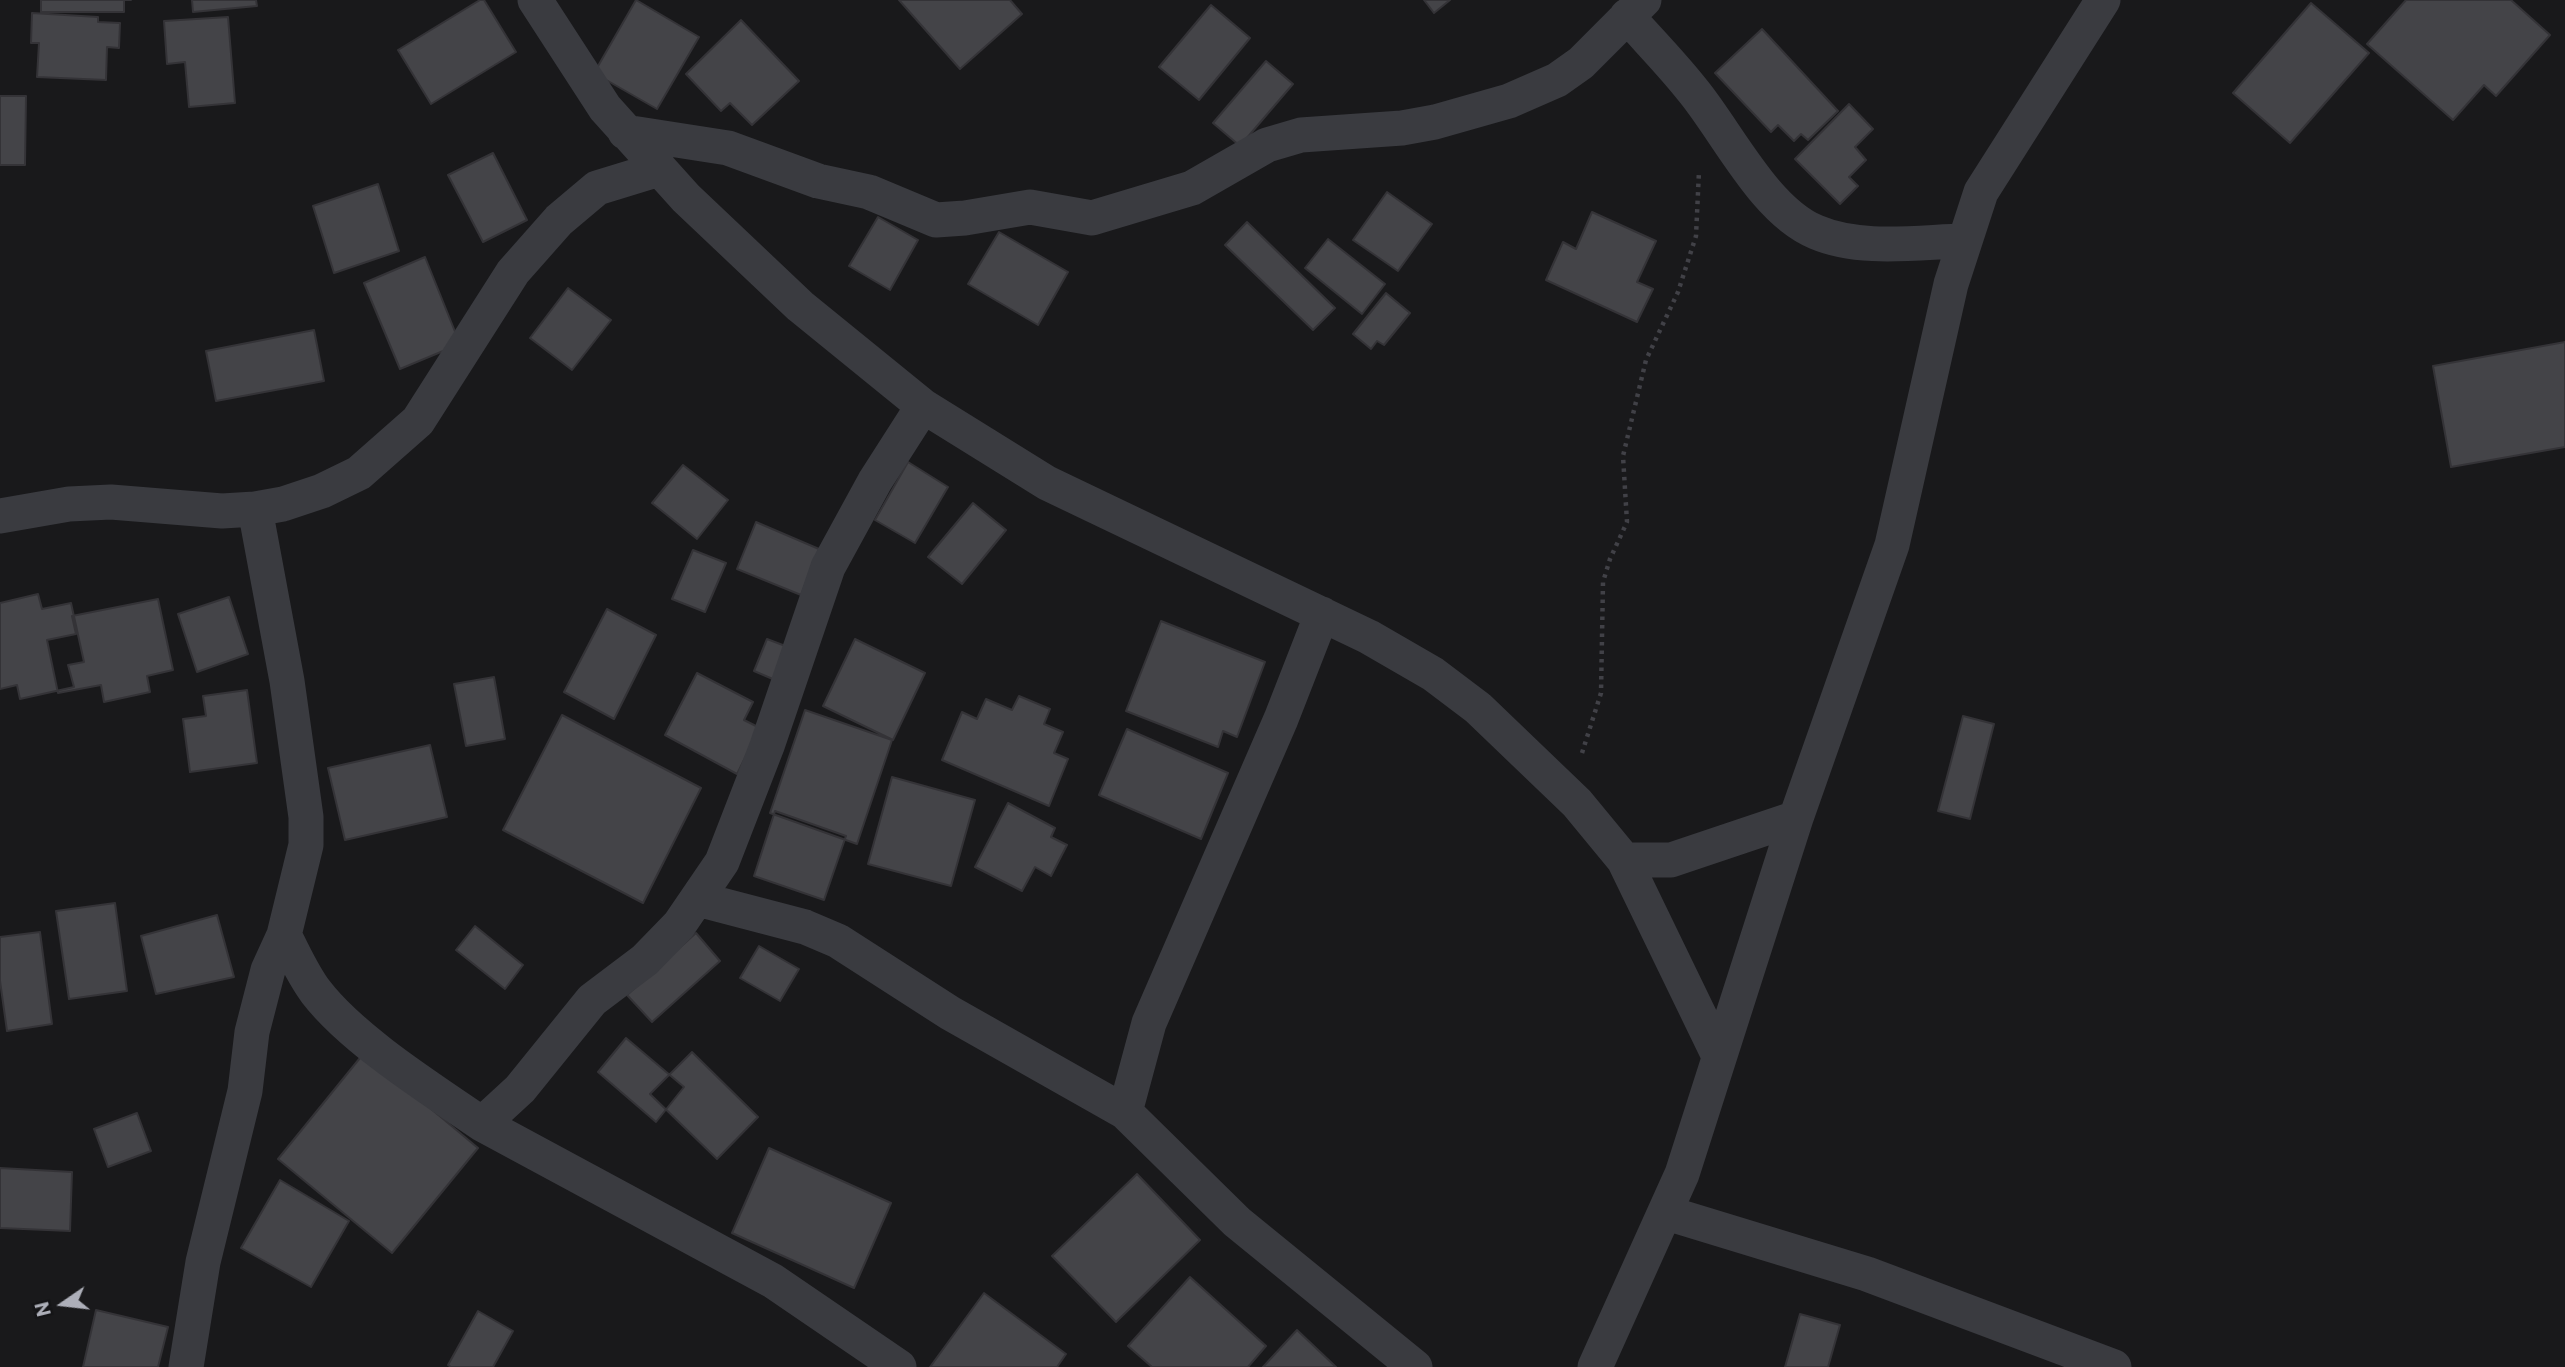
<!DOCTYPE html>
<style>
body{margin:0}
#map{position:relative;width:2565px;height:1367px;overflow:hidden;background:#19191b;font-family:Commissioner,sans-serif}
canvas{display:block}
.north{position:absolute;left:28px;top:1269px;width:70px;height:70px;-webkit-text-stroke:5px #141416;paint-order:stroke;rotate:256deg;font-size:19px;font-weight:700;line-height:28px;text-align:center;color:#adafb9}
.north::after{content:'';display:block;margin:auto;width:24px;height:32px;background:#adafb9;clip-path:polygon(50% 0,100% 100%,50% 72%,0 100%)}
</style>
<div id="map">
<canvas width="2565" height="1367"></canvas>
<div class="north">N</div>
</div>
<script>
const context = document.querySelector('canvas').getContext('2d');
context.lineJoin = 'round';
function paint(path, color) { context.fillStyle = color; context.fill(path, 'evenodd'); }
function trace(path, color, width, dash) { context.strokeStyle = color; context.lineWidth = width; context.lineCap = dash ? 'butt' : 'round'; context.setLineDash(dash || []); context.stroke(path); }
const building = new Path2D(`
 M41,0H131H124V12H41Z
 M192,0H256L257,6L193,12Z
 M480,0H484L516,52L431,104L398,50Z
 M636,0L699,37L657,109L594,73Z
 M899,0H1010L1022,14L960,69Z
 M1424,0H1450L1434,13Z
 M2406,0H2511L2550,35L2496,96L2484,85L2453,120L2367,44Z
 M2311,3L2369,53L2290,143L2233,93Z
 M1211,5L1250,38L1199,100L1159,67Z
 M32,13L98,17V22L120,23L119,48L107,47L106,80L37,77L39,43H31Z
 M228,17L235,103L189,107L185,62L167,64L164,21Z
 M741,20L799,81L752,125L730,103L721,111L686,74Z
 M1762,29L1838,111L1808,140L1801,134L1794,141L1778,125L1771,132L1715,73Z
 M1266,61L1293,84L1240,146L1213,123Z
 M0,96H26L25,165H0Z
 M1849,104L1873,129L1855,147L1866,160L1849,177L1858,186L1840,204L1795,159Z
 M493,153L527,220L483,242L448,175Z
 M378,184L399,251L334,273L313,206Z
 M1387,192L1432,224L1398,271L1353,240Z
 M1592,212L1656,241L1637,282L1653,289L1637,322L1546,280L1563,242L1576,249Z
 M878,217L918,240L890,290L849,266Z
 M1247,222L1335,308L1313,330L1225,245Z
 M999,232L1068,272L1038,325L968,284Z
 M1328,239L1385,284L1362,314L1305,268Z
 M425,257L460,344L400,369L364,283Z
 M568,288L611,320L572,370L530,338Z
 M1386,293L1410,313L1384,345L1377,341L1371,349L1353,334Z
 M314,330L324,381L216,401L206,351Z
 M2565,342V447L2451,467L2433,366Z
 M908,462L948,487L915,543L875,520Z
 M683,465L728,500L697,539L652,503Z
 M973,503L1006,530L962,584L928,557Z
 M756,522L819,549L801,595L737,569Z
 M693,550L726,563L705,612L672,599Z
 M38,594L42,609L71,603L84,662L68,665L74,687L20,699L17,685L0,689V603Z
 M229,597L248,654L197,672L178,614Z
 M158,599L173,670L147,676L150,692L104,702L101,685L58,693L47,640L76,634L72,616Z
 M607,609L656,635L614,719L564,692Z
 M1161,621L1265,662L1237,737L1223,731L1218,747L1126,711Z
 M767,639L788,647L775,680L754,671Z
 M855,639L925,673L893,740L823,706Z
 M697,673L753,702L744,720L760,728L737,774L665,735Z
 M494,677L505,739L466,746L454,684Z
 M247,690L257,763L190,772L183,719L206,716L203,696Z
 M1019,696L1050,709L1044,724L1063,732L1054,753L1068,759L1049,806L942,760L962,712L977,719L986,699L1012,710Z
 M805,710L892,740L857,844L770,813Z
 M562,715L701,788L643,903L503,830Z
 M1963,716L1994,724L1970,819L1938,811Z
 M1127,729L1228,773L1201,839L1099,795Z
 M430,745L447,817L345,840L328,768Z
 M892,777L975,800L951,886L868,864Z
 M1008,803L1055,828L1051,837L1067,845L1051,876L1035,867L1022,891L975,867Z
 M775,811L846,836L824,900L754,876Z
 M115,903L127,991L69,999L56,911Z
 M217,915L234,977L156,994L141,936Z
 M475,926L523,965L505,989L456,950Z
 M40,932L52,1024L7,1031L0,981V937Z
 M696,933L720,961L652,1022L627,995Z
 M759,946L799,969L780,1001L740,978Z
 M626,1038L684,1087L656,1122L598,1072Z
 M692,1052L758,1117L717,1159L650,1094Z
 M364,1053L478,1148L392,1253L278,1159Z
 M137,1113L151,1151L108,1167L94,1129Z
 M769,1148L891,1203L854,1288L732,1233Z
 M0,1168L72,1172L70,1231L0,1228Z
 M1137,1174L1200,1240L1116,1322L1052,1256Z
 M280,1180L349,1221L311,1287L241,1248Z
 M1190,1277L1266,1346L1248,1367H1152L1128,1346Z
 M984,1293L1066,1354L1057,1367H930Z
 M96,1310L168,1327L158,1367H83Z
 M478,1311L513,1331L493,1367H451L448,1365Z
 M1800,1314L1840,1325L1828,1367H1785Z
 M1297,1330L1336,1367H1263Z`);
paint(building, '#444448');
trace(building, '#343337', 2);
trace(new Path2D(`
 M1582,753L1601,693L1603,582L1610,559L1627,522L1623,456L1646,360L1678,292L1696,236L1699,171`), '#414147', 4.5, [3.5, 5]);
trace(new Path2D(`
 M535,0L605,108L686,198L800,306L923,406L1047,483L1369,637L1433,674L1478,708L1577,803L1624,860L1719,1056
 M1627,16C1650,42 1673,65 1694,92C1728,134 1765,211 1816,232C1860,251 1918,242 1965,241
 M625,132L728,148L818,181L869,192L936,220L965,218L1030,207L1092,218L1192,188L1267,145L1301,135L1402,128L1435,122L1509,101L1557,80L1581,63L1644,0
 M0,516L69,504L111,502L222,511L255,509L283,504L322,491L359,473L418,421L513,272L559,220L597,188L659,169
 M1624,860H1671L1796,818
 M698,899L805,927L838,941L950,1013L1125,1112L1237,1222L1415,1367
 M284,935C294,954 303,975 316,992C353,1040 431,1089 482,1124L773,1281L899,1367
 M1125,1112L1149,1023L1281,719L1322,614
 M482,1124L520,1089L592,1000L645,960L679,925L722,862L767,746L828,567L875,481L923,406
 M1667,1213L1867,1274L2114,1367
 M186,1367L203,1262L245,1091L252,1032L268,970L284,935L306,845V817L287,681L255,509
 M1595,1367L1682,1174L1796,818L1892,545L1951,284L1981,192L2103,0`), '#3a3b40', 35);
</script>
